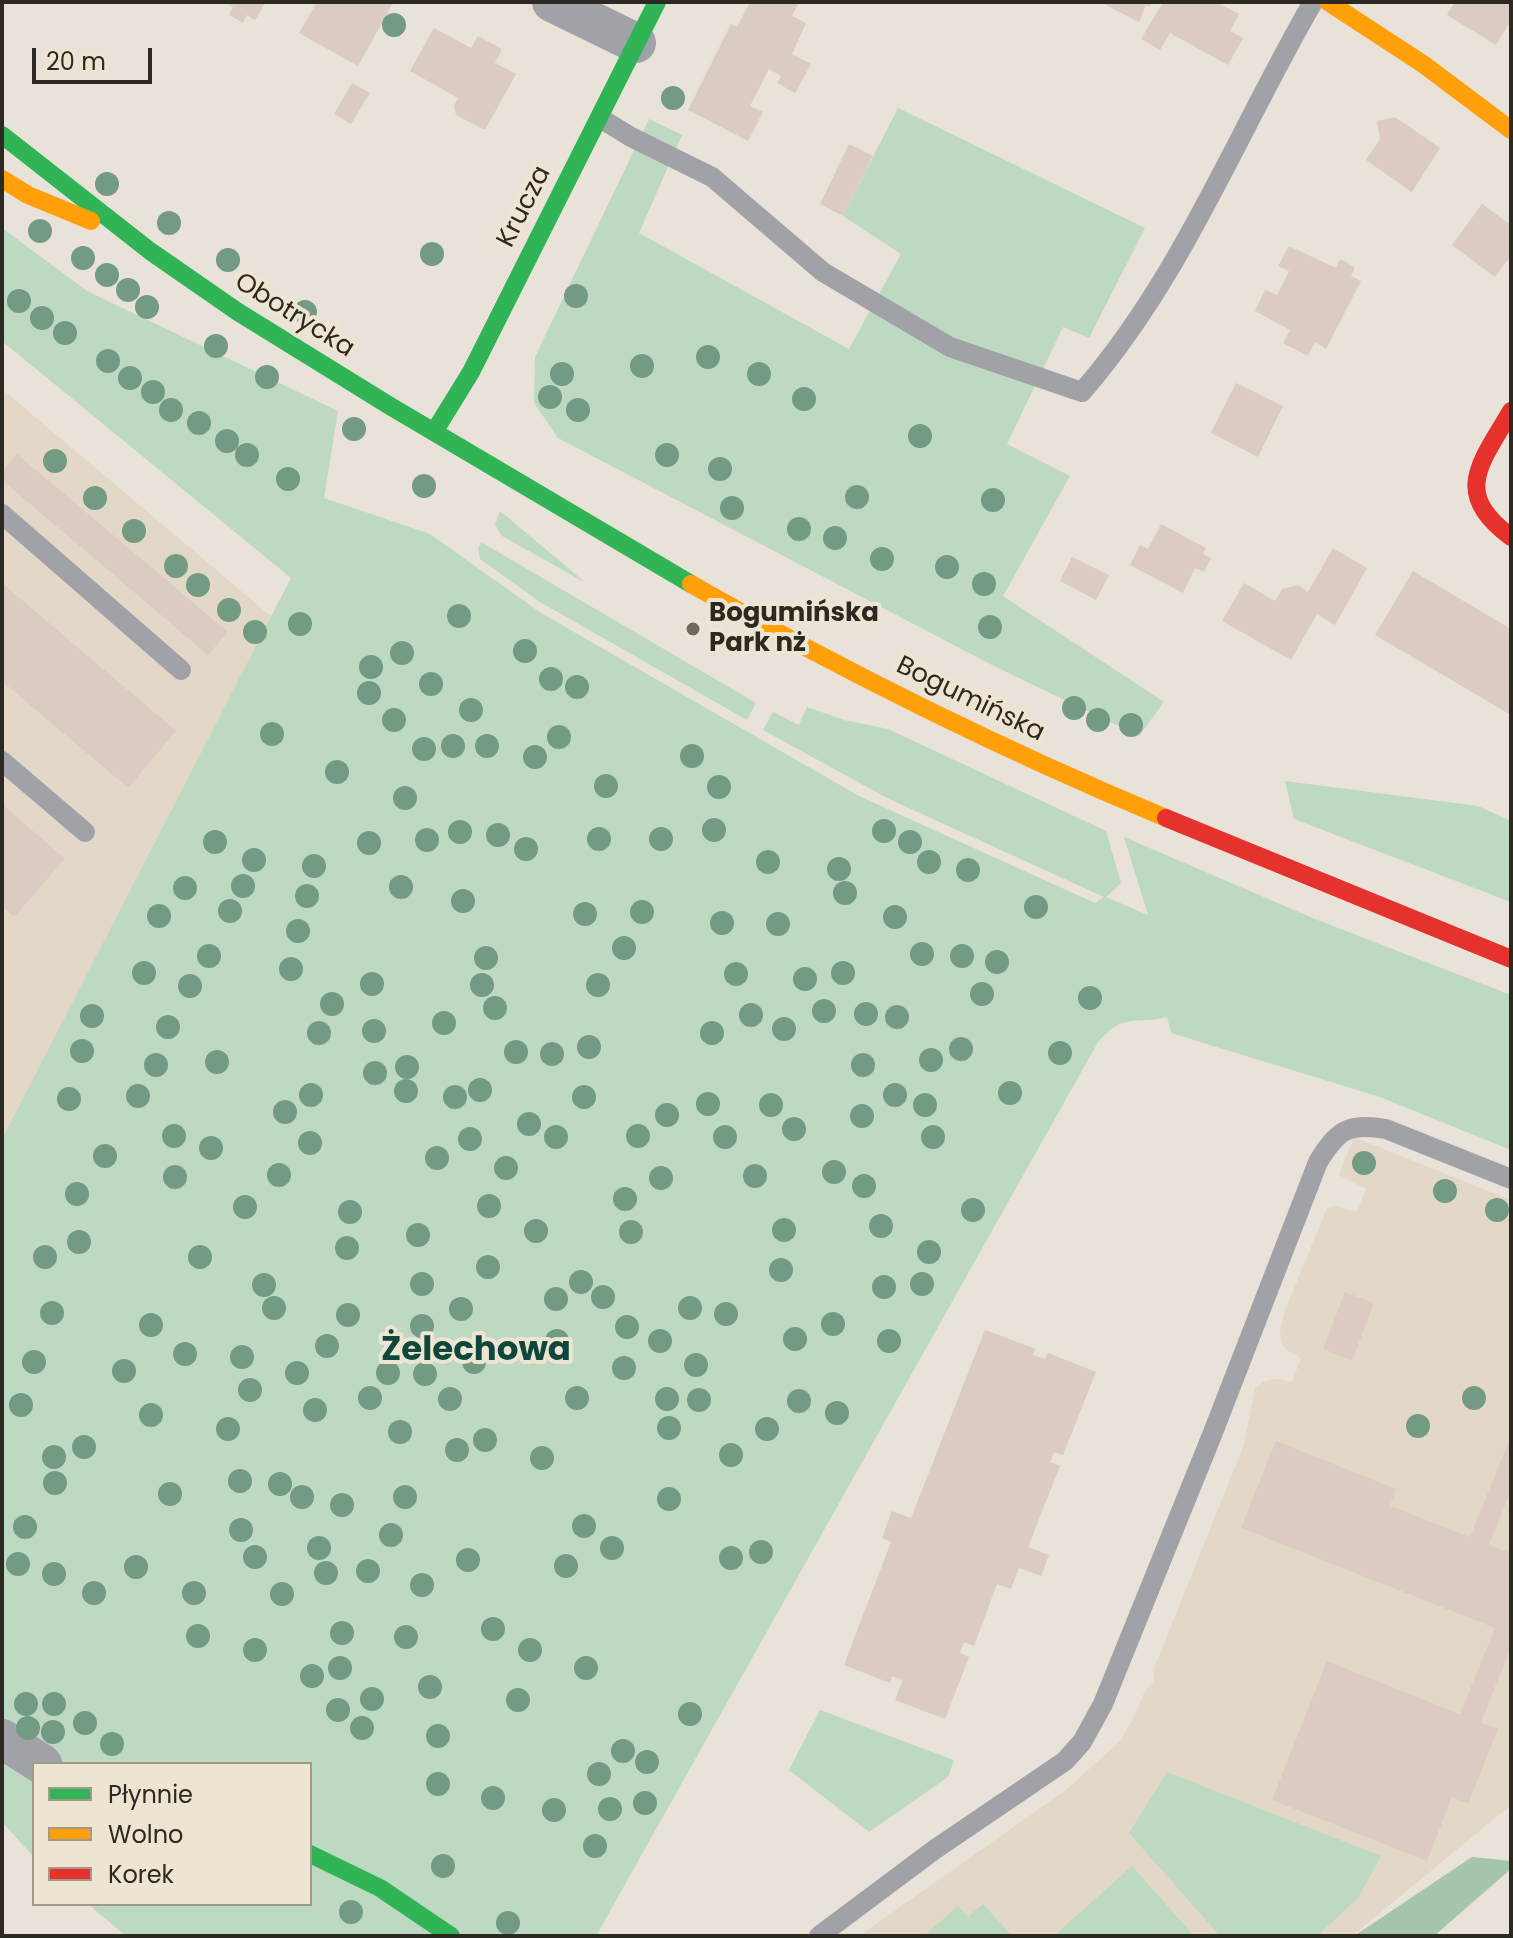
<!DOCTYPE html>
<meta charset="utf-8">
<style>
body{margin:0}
#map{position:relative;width:1513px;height:1938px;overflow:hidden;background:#e8e2d8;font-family:Poppins,sans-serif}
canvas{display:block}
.frame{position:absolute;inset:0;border:4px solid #2c2922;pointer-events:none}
.legend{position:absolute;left:32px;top:1762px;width:280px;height:144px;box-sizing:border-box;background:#eee4d2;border:2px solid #a0998c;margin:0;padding:10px 14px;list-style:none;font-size:24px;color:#2c2922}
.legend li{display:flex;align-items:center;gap:16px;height:40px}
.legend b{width:40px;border:2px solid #a0998c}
.scale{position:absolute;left:32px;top:48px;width:120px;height:36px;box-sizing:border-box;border:4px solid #2c2922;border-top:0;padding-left:10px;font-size:24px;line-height:28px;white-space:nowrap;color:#2c2922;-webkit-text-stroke:6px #eee4d2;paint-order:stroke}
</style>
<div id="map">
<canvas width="1513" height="1938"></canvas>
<div class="frame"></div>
<ul class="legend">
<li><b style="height:10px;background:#30b455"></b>Płynnie</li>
<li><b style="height:10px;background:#ff9f0a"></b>Wolno</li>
<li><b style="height:10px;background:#e5322d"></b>Korek</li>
</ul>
<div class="scale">20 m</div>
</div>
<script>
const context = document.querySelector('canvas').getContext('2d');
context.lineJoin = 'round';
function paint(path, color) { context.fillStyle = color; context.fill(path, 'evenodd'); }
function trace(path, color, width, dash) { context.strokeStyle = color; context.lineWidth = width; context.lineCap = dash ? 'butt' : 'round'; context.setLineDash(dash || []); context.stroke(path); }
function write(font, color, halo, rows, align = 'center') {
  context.font = font + ' Poppins,sans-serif'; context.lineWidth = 8; context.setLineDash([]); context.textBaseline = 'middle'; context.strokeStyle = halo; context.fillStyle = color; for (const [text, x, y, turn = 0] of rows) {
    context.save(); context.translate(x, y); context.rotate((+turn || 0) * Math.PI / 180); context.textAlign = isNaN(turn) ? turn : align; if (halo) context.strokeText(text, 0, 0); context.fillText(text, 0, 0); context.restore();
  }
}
paint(new Path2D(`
 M2,389L272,617L2,1139Z
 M1354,1137L1511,1200V1805L1352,1936H859L1066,1790L1121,1740L1136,1713L1144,1693L1154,1680V1668L1244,1445L1255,1388L1265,1381L1278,1379L1292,1382L1301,1358L1285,1349L1281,1342L1280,1330L1284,1313L1327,1208L1334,1206L1357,1212L1366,1189L1339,1175Z`), '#e3d8c7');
paint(new Path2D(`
 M898,108L1145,228L1089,338L1063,327L1007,444L1070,476L1003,596L1164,702L1139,736L992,665L558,438L534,403L535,357L649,119L682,135L639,233L849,349L901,254L843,216Z
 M2,228L87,291L338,411L324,498L430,534L541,613L859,796L1095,903L1104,897L889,799L763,730L773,712L799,725L807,707L844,720L888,729L1106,831L1121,883L1106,897L1148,915L1124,837L1315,919L1511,995V1150L1380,1097L1171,1033L1167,1017C1134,1025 1124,1012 1098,1042L596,1936H126L88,1904H310V1764H34V1857L2,1822V1139L291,578L2,341Z
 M500,511L586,583L502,536L495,525Z
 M481,542L756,703L747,720L540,602L480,559L478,548Z
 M1285,781L1478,806L1511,821V902L1294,819Z
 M820,1710L954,1760L948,1777L869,1832L789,1770Z
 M1167,1772L1381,1856L1358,1898L1317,1936H1220L1129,1833Z
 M1132,1866L1194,1936H1054Z
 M983,1904L1012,1936H924L958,1906L968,1917Z`), '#bdd9c1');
paint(new Path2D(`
 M1472,1857L1511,1861V1869L1434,1936H1354Z`), '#a5c6ad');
paint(new Path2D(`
 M224,2H266L255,20L247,15L243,23L229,15L233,7Z
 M317,2H390L393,3L358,66L299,33Z
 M750,2H799L792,16L806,23L792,54L811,64L795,93L777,83L781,76L769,69L750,106L763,112L748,141L688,110L731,24L737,27Z
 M1100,2H1152L1150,7L1146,5L1139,22Z
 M1163,2H1216L1239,14L1230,31L1243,38L1228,65L1170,33L1160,50L1141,39Z
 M1455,2H1511V28L1508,25L1496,45L1447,15Z
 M434,28L471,48L478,36L502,49L495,63L516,74L485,130L456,115L454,106L458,98L410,71Z
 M352,83L370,93L351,124L334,114Z
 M1395,117L1440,148L1412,192L1366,160L1380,139L1377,121Z
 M849,144L873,156L843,216L820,204Z
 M1482,204L1511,225V256L1495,277L1452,245Z
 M1289,246L1336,268L1340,259L1355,267L1351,276L1361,281L1326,349L1315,342L1308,356L1283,343L1290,330L1255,311L1265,290L1277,295L1289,271L1278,266Z
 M1236,383L1283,406L1258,457L1211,433Z
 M17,454L228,632L208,655L2,480V472Z
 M1161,524L1206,548L1203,554L1211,558L1204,572L1195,568L1183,593L1130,565L1140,545L1148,549Z
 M1333,548L1367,568L1335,625L1317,614L1291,660L1222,621L1244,583L1275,601L1282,589L1298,585L1308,592Z
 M1072,557L1109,575L1096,600L1060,581Z
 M1413,571L1511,629V715L1375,635Z
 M2,583L176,731L128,788L2,681Z
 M2,804L65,859L14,917L2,906Z
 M1345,1292L1374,1303L1352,1361L1323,1349Z
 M985,1330L1036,1349L1033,1355L1045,1359L1048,1353L1096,1372L1063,1455L1054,1452L1050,1462L1060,1466L1028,1547L1049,1555L1041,1576L1019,1568L1011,1589L997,1584L974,1646L964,1642L960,1653L969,1657L945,1719L895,1700L903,1680L892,1676L890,1683L844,1665L891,1542L882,1538L892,1511L911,1518Z
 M1511,1436V1490L1489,1545L1511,1553V1647L1481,1722L1498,1729L1468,1804L1452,1797L1427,1861L1272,1800L1327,1661L1460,1714L1495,1628L1241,1528L1276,1441L1396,1489L1390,1506L1470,1537Z`), '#dbcbc2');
trace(new Path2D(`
 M600,118L631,137L712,177L823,272L950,347L1082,392C1182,277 1237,133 1313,2
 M2,514L181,670
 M2,761L85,832
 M819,1936L934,1850L1065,1761L1082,1742L1103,1704L1212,1435L1318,1162C1337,1131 1348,1122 1386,1129L1511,1179`), '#a1a2a8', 20);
trace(new Path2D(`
 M552,2L636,43
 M2,1739L42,1764`), '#a1a2a8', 40);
trace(new Path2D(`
 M2,135L150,251L238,312L390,406L691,584
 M434,432L471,372L657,2
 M310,1854L380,1888L451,1936`), '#30b455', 18);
trace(new Path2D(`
 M1328,2L1423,64L1511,130
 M2,179L28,195L91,221
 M691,584C845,672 1003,750 1166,818`), '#ff9f0a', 18);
trace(new Path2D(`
 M1511,411C1481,463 1451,493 1511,537
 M1166,818L1511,959`), '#e5322d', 18);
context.fillStyle = '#739b83';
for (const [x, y] of [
 [394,25],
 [673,98],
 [107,184],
 [169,223],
 [40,231],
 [432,254],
 [83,258],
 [228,260],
 [107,275],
 [128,290],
 [576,296],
 [19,301],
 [147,307],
 [305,312],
 [42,318],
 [65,333],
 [216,346],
 [708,357],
 [108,361],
 [642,366],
 [562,374],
 [759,374],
 [267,377],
 [130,378],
 [153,392],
 [550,397],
 [804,399],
 [171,410],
 [578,410],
 [199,423],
 [354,429],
 [920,436],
 [227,441],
 [247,455],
 [667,455],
 [55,461],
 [720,469],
 [288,479],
 [424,486],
 [857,497],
 [95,498],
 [993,500],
 [732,508],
 [799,529],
 [134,531],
 [835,538],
 [882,559],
 [176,566],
 [947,567],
 [984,584],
 [198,585],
 [229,610],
 [459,616],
 [300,624],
 [990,627],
 [255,632],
 [525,651],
 [402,653],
 [371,667],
 [551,679],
 [431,684],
 [577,687],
 [369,693],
 [1074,708],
 [471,710],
 [394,720],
 [1098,720],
 [1131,725],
 [272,734],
 [559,737],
 [453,746],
 [487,746],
 [424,749],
 [692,756],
 [535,757],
 [337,772],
 [606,786],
 [719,787],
 [405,798],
 [714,830],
 [884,831],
 [460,832],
 [498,835],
 [599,839],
 [661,839],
 [427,840],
 [215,842],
 [910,842],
 [369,843],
 [526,849],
 [254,860],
 [768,862],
 [929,862],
 [314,866],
 [839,869],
 [968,870],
 [243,886],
 [401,887],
 [185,888],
 [845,893],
 [307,896],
 [463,901],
 [1036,907],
 [230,911],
 [642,912],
 [585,914],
 [159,916],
 [895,917],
 [722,923],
 [778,924],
 [298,931],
 [624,948],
 [922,954],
 [209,956],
 [962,956],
 [486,958],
 [997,962],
 [291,969],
 [144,973],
 [843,973],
 [736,974],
 [805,979],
 [372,984],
 [482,985],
 [598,985],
 [190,986],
 [982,994],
 [1090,998],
 [332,1004],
 [495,1008],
 [824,1011],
 [866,1014],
 [751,1015],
 [92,1016],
 [897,1017],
 [444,1023],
 [168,1027],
 [784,1029],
 [374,1031],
 [319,1033],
 [712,1033],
 [589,1047],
 [961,1049],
 [82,1051],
 [516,1052],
 [1060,1053],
 [552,1054],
 [931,1060],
 [217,1062],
 [156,1065],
 [863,1065],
 [407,1067],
 [375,1073],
 [480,1090],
 [406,1091],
 [1010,1093],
 [311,1095],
 [895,1095],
 [138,1096],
 [455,1097],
 [584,1097],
 [69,1099],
 [708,1104],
 [771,1105],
 [925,1105],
 [285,1112],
 [667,1115],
 [862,1116],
 [529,1124],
 [794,1129],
 [174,1136],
 [638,1136],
 [556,1137],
 [725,1137],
 [933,1137],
 [470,1139],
 [310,1143],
 [211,1148],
 [105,1156],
 [437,1158],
 [1364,1163],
 [506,1168],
 [834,1172],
 [279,1175],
 [755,1176],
 [175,1177],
 [661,1178],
 [864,1186],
 [1445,1191],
 [77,1194],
 [625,1199],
 [489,1206],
 [245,1207],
 [973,1210],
 [1497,1210],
 [350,1212],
 [881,1226],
 [784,1230],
 [536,1231],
 [631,1232],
 [418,1235],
 [79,1242],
 [347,1248],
 [929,1252],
 [45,1257],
 [200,1257],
 [488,1267],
 [781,1270],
 [581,1282],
 [422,1284],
 [922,1284],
 [264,1285],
 [884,1287],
 [603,1297],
 [556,1299],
 [274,1308],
 [690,1308],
 [461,1309],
 [52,1313],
 [726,1314],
 [348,1315],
 [833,1324],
 [151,1325],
 [422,1326],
 [627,1327],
 [795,1339],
 [557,1341],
 [660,1341],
 [889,1341],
 [327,1346],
 [185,1354],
 [242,1357],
 [34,1362],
 [474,1362],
 [696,1365],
 [624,1368],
 [124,1371],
 [297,1373],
 [388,1373],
 [425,1374],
 [250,1390],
 [370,1398],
 [577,1398],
 [1474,1398],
 [450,1399],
 [667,1399],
 [699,1400],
 [799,1401],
 [21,1405],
 [315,1410],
 [837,1413],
 [151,1415],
 [1418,1426],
 [669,1428],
 [228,1429],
 [767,1429],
 [400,1432],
 [485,1440],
 [84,1447],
 [457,1450],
 [731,1455],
 [54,1457],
 [542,1458],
 [240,1481],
 [55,1483],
 [280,1484],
 [170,1494],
 [302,1497],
 [405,1497],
 [669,1499],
 [342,1505],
 [584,1526],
 [25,1527],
 [241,1530],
 [391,1535],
 [319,1548],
 [612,1548],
 [761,1552],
 [255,1557],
 [731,1558],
 [468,1560],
 [18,1564],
 [566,1566],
 [136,1567],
 [368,1571],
 [326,1573],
 [54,1574],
 [422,1585],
 [94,1593],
 [194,1593],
 [282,1594],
 [493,1629],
 [342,1633],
 [198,1636],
 [406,1637],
 [255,1650],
 [530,1650],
 [340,1668],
 [586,1668],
 [312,1676],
 [430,1687],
 [372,1699],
 [518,1700],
 [26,1704],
 [54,1704],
 [338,1710],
 [690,1714],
 [85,1723],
 [28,1728],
 [362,1728],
 [53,1732],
 [438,1736],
 [112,1744],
 [623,1751],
 [647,1762],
 [599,1774],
 [438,1784],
 [493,1798],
 [645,1803],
 [610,1809],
 [554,1810],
 [595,1846],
 [443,1866],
 [351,1912],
 [508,1923]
]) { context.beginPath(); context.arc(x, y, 12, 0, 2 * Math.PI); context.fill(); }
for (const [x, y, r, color] of [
 [693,629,8,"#6e6a62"]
]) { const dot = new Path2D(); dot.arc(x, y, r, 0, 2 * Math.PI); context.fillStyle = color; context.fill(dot); trace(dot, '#eee4d2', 3); }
write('26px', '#2c2922', '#eee4d2', [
 ["Krucza",525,207,-63],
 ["Obotrycka",294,316,32],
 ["Bogumińska",970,700,26]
]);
write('bold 26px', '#2c2922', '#eee4d2', [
 ["Bogumińska",709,614],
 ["Park nż",709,644]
], 'left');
write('bold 34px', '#0e473c', '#eee4d2', [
 ["Żelechowa",476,1351]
]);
</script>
